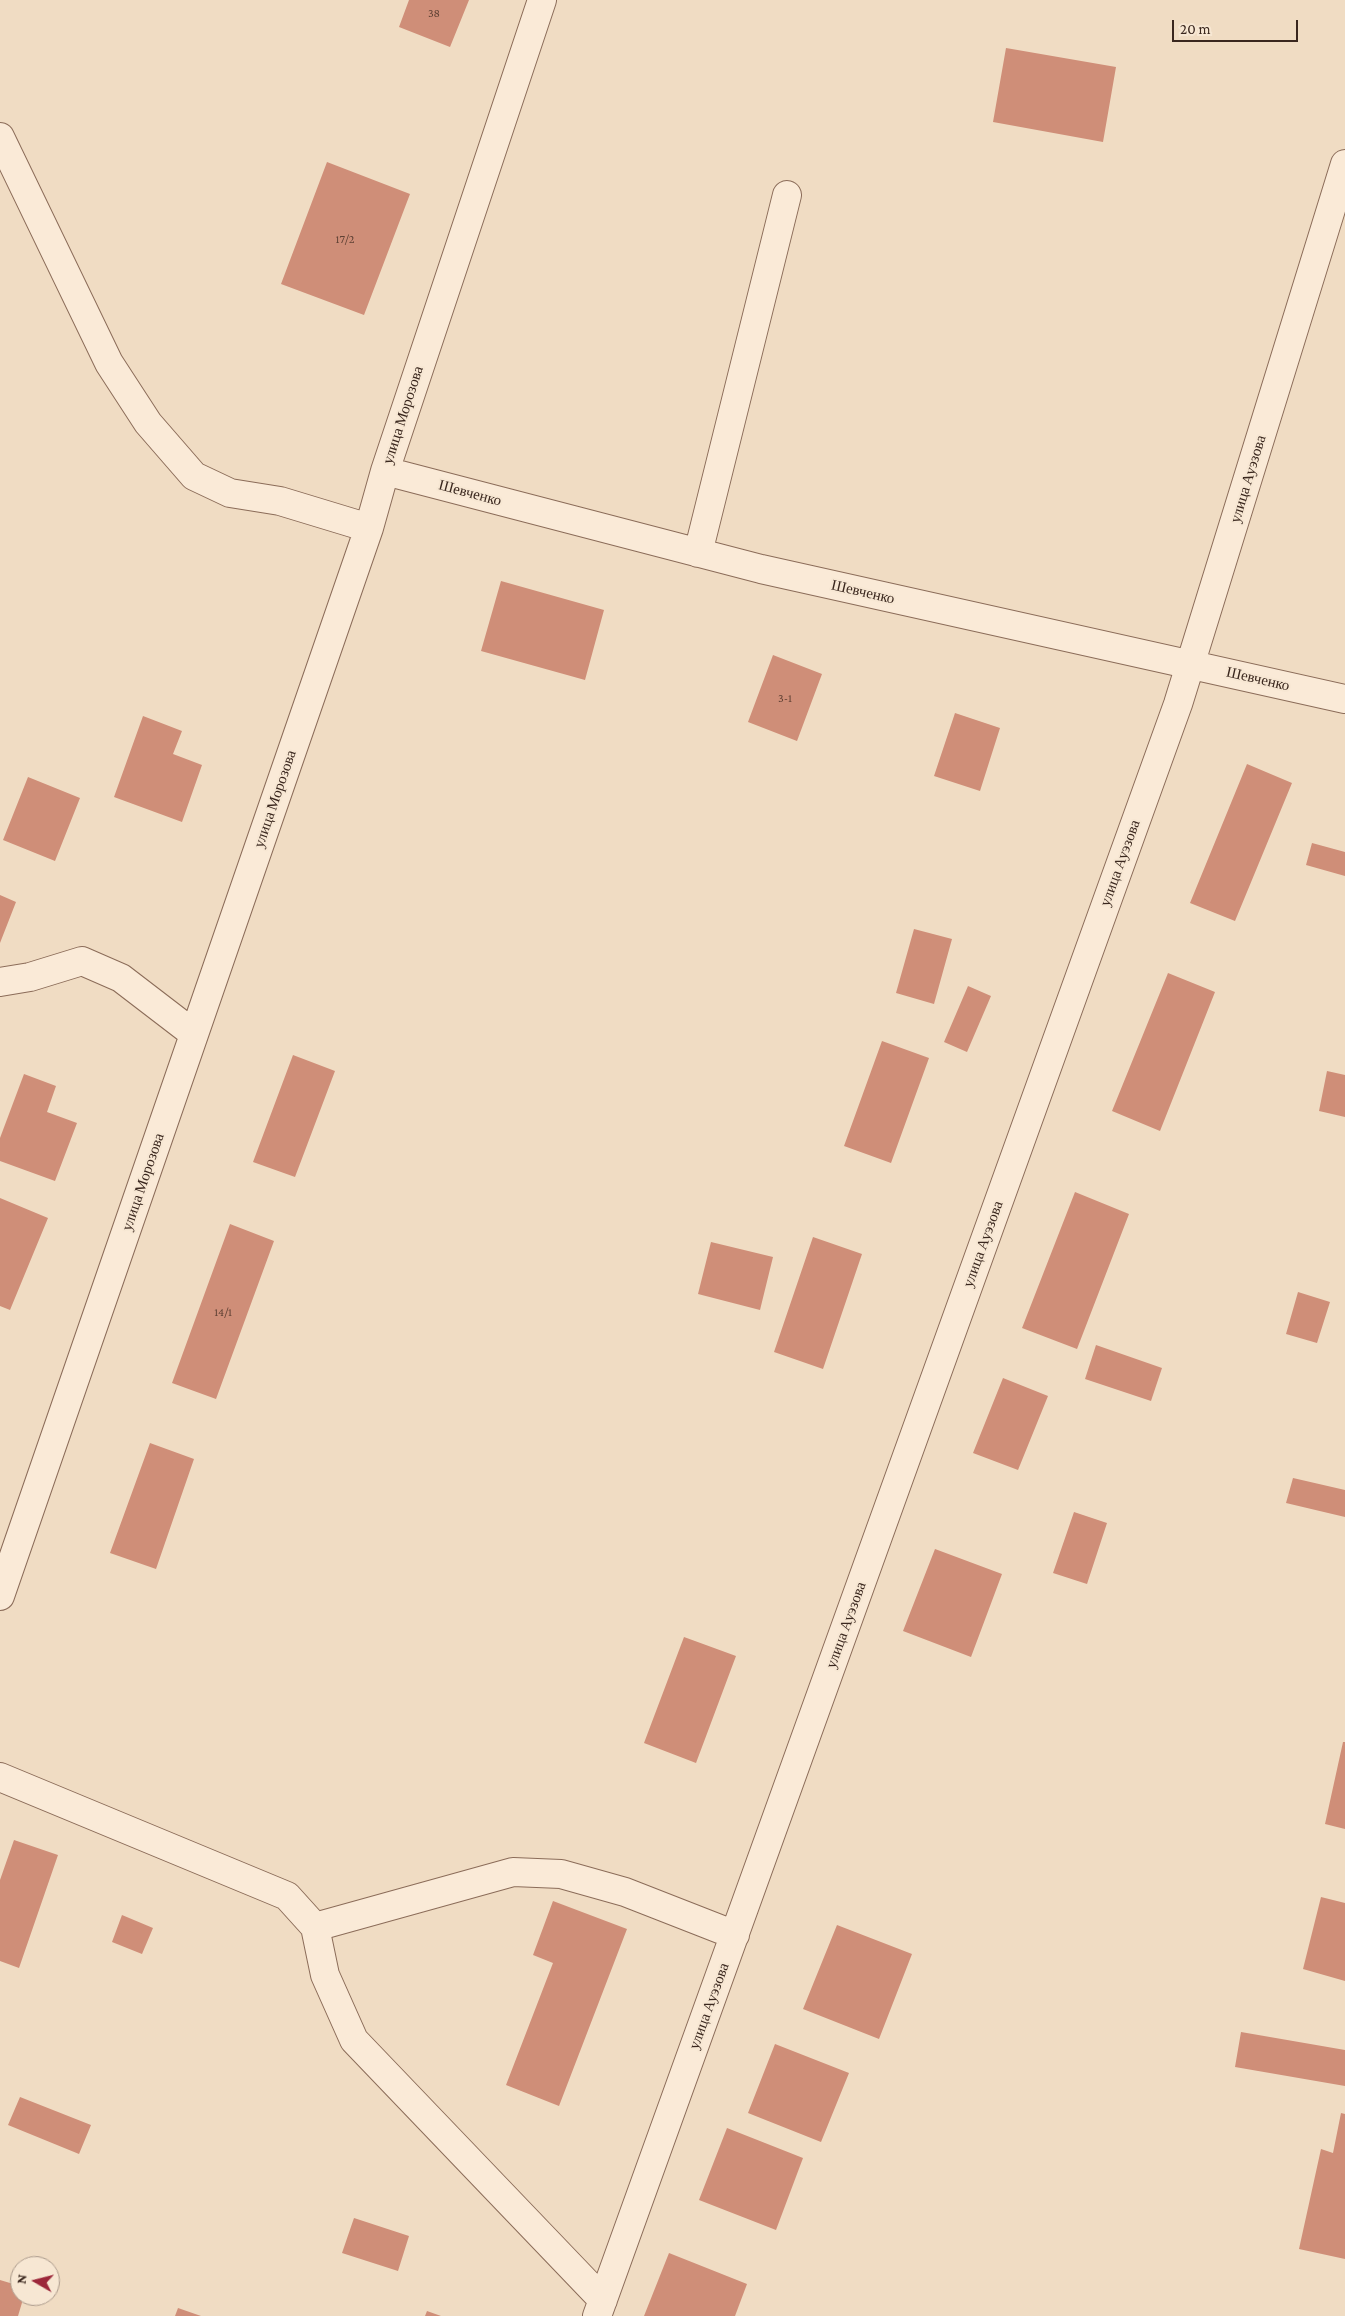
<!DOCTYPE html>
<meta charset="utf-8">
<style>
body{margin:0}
#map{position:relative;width:1345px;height:2316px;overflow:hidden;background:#f0dcc3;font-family:"Crimson Pro",serif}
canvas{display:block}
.north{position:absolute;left:10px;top:2256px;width:50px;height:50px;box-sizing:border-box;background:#f7e7d3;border:1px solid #ab9a8b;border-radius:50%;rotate:278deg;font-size:14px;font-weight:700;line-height:20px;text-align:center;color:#3a271e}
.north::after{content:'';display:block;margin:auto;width:18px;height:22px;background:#9c273a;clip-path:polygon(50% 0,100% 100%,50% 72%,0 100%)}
.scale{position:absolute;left:1172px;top:20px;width:126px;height:22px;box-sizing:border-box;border:2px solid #3a271e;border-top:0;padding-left:6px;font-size:15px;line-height:18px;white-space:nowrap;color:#3a271e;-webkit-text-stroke:4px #f7e7d3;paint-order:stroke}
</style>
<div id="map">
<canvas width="1345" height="2316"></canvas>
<div class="north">N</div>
<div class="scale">20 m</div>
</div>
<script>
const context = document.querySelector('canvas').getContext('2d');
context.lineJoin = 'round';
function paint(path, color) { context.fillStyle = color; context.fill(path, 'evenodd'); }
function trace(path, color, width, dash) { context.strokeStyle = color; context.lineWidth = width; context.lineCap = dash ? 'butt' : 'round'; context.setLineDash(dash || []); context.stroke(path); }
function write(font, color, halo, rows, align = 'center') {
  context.font = font + ' "Crimson Pro",serif'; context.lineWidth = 4; context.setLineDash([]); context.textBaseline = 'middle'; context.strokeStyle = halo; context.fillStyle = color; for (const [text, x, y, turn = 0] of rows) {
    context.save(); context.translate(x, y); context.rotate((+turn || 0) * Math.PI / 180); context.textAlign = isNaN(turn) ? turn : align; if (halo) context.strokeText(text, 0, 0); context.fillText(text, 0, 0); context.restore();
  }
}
paint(new Path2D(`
 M409,0H469L450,47L399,27Z
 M1006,48L1116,67L1103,142L993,122Z
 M327,162L410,194L364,315L281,284Z
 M501,581L604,610L585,680L481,651Z
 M773,655L822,674L797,741L748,722Z
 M955,713L1000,728L980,791L934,776Z
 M143,716L182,731L173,754L202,765L182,822L114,797Z
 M1247,764L1292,783L1235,921L1190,903Z
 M28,777L80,798L55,861L3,840Z
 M1312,843L1345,852V876L1306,865Z
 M0,895L16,902L0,943Z
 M914,929L952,939L934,1004L896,993Z
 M1168,973L1215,992L1160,1131L1112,1111Z
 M968,986L991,996L967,1052L944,1042Z
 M882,1041L929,1058L891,1163L844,1146Z
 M293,1055L335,1071L295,1177L253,1162Z
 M1327,1071L1345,1075V1117L1319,1111Z
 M24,1074L56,1086L47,1112L77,1123L55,1181L0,1161V1138Z
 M1075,1192L1129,1214L1077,1349L1022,1328Z
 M0,1198L48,1218L10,1310L0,1306Z
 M230,1224L274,1241L216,1399L172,1383Z
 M813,1237L862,1254L823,1369L774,1352Z
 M711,1242L773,1257L760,1310L698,1294Z
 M1298,1292L1330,1302L1317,1343L1286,1334Z
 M1096,1345L1162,1368L1151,1401L1085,1379Z
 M1003,1378L1048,1396L1018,1470L973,1453Z
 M150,1443L194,1459L156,1569L110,1553Z
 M1293,1478L1345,1490V1517L1286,1503Z
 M1074,1512L1107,1523L1087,1584L1053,1573Z
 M935,1549L1002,1574L971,1657L903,1631Z
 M684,1637L736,1656L696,1763L644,1743Z
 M1343,1742H1345V1829L1325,1824Z
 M14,1840L58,1855L19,1968L0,1961V1880Z
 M1321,1897L1345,1903V1981L1303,1969Z
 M553,1901L627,1929L559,2106L506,2085L553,1963L533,1955Z
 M122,1915L153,1928L142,1954L112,1942Z
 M837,1925L912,1954L879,2039L803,2009Z
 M1241,2032L1345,2050V2086L1235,2067Z
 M775,2044L849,2073L821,2142L748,2113Z
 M20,2097L91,2125L79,2154L8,2125Z
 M1341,2113L1345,2114V2259L1299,2249L1321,2149L1333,2153Z
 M727,2128L803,2158L776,2230L699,2200Z
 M354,2218L409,2236L398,2271L342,2253Z
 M669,2253L747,2284L735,2316H644Z
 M0,2280L20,2286V2296H24L18,2316H0Z
 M178,2308L201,2316H175Z
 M427,2311L441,2316H425Z`), '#cf8e78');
const minor = new Path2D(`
 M0,137L109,363L148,423L194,476L230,493L280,501L369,528
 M385,471L761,569L1345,699
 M698,553L787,195
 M0,982L30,977L82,961L121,978L194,1034
 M0,1596L369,528L385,471L542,0
 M0,1777L287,1896L315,1927L325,1975L354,2040L603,2300
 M315,1927L513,1872L561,1874L625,1892L735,1935
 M597,2316L1178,704L1345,164`);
trace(minor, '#8b6c59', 30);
trace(minor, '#faead7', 28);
write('12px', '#5f4134', null, [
 ["38",434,13],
 ["17/2",345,239],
 ["3-1",785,698],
 ["14/1",223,1312]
]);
write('15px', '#3a271e', '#f7e7d3', [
 ["улица Морозова",403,415,-72],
 ["улица Ауэзова",1248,479,-73],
 ["Шевченко",470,493,15],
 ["Шевченко",863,592,13],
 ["Шевченко",1258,679,13],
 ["улица Морозова",275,799,-71],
 ["улица Ауэзова",1120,863,-70],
 ["улица Морозова",143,1182,-71],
 ["улица Ауэзова",983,1244,-70],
 ["улица Ауэзова",846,1625,-70],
 ["улица Ауэзова",709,2006,-70]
]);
</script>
